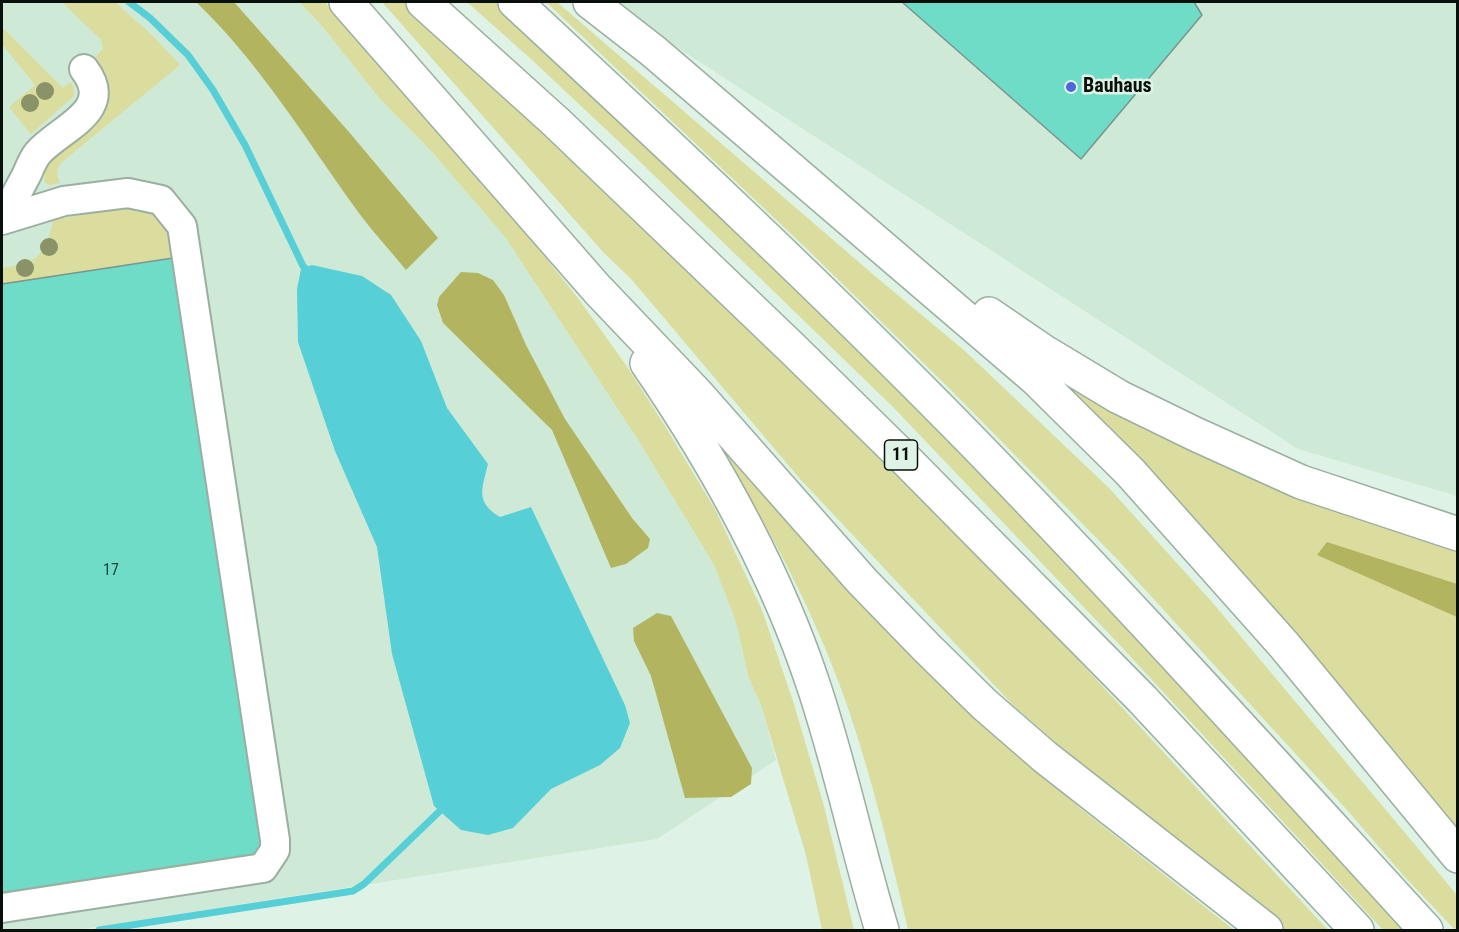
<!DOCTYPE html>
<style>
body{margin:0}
#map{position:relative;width:1459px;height:932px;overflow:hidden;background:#def3e5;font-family:"Roboto Condensed",sans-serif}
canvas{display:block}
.frame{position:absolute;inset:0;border:3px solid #09100b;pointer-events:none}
</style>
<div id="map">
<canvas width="1459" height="932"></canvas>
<div class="frame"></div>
</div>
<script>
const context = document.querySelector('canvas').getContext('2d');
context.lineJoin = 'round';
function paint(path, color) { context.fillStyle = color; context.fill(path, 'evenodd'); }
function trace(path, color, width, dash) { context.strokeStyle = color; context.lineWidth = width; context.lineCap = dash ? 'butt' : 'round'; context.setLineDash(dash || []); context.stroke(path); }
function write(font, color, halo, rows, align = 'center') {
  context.font = font + ' "Roboto Condensed",sans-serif'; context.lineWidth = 5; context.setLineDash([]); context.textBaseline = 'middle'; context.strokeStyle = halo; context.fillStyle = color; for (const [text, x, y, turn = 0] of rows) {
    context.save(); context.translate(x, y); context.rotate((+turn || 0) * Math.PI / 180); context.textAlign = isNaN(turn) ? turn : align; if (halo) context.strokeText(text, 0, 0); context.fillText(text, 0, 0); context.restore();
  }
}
paint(new Path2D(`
 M2,2H299L321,25L380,99L432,152L505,237L640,443L714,565L736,622L748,676L761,705L776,760L657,839L77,930H2Z
 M608,2H1457V496L1298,449L616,8Z`), '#ceead7');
paint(new Path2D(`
 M62,2H115L152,35L180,65L62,162C56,170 56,174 60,183L49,185L44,182L45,170L49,162L107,97C107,82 103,70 94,58L103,49L101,40Z
 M299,2H325L464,156L578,298L626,365L665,426L716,511L762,610L793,701L824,806L854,930H822L806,855L761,705L748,676L736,622L714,565L640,443L505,237L432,152L380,99L321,25Z
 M382,2H406L533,117L790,366L1055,635L1328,930H1285L1113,793L1013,705L800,479L632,280L603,252Z
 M467,2H506L791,273L1418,930H1383L1116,641L893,407L632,154L532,60Z
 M546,2H557L875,276L965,351L1109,488L1212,602L1457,895V930H1455L1403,875L1348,811L1116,558L949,388L807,249Z
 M2,27L63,88L70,82L74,87V96L31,134L9,107L35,85L2,44Z
 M126,207C166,211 169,219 176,257L2,284V268C37,263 46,256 53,220Z
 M1032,359L1457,547V837Z
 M683,393L1020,756L1080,808L1234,930H908C891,857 873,782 849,711C810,596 750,492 683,393Z`), '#dbdd9f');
paint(new Path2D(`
 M196,2H234L349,132L438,238L406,270C389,249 371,230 356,209C305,138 259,62 196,2Z
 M461,272L478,273L493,280L504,295L526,345L565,419L632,518L650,539L648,548L626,564L611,568L552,430L443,323L437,305L439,297Z
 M1327,542L1457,584V617L1317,555Z
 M657,613L671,616L752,768L751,784L731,797L685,798L651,676L634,641L633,628Z`), '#b2b460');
paint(new Path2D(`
 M312,265L362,276L391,295L421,341L447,408L488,464C482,489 475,502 500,517L531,507L625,705L630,723L620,748L600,765L551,789L513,828L488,835L461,830L434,806L392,654L377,547L335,451L298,342L297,289L301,269Z`), '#56cfd7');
trace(new Path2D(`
 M129,2L150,18L188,55L213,90L245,145L303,266L310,273
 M99,930L353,891L364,884L446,805`), '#56cfd7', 7);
const building = new Path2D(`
 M902,2H1194L1202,15L1081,159Z
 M173,258L264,857L2,896V284Z`);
paint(building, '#6edcc6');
trace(building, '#7c948e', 1.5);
const minor = new Path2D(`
 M3,219C11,204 19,189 27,174C30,167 33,159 38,153C61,127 116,111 84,69
 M2,220L64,201L128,193L161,200L182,226L275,840V850L263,868L2,908`);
const highway = new Path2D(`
 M346,2L597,289L697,394L862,581L926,647L984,704L1045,757L1266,930
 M423,2L556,122L795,351L908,462L1142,699L1357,930
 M515,2C668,144 821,287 968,437C1125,598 1275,765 1426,930
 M590,2L653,51L1036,379L1130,472L1284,645L1458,856
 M989,314L1046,353L1119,397L1195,434L1301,482L1458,534
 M647,363C714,461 774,568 812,681C840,763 857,848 882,930`);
trace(minor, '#9bafa1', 32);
trace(highway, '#9bafa1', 36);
trace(minor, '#fff', 28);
trace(highway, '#fff', 33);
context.fillStyle = '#8a9367';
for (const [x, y] of [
 [45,91],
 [30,103],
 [49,247],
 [25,268]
]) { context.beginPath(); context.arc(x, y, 9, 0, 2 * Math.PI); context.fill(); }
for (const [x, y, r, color] of [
 [1071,87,6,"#4d68dc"]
]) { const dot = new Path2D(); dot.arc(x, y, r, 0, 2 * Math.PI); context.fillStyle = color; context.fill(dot); trace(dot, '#def3e5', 2); }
write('16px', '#22433a', null, [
 ["17",111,571]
]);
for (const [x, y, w] of [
 [901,455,33]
]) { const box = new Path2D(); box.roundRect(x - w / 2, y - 15, w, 30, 4.5); context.fillStyle = '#def3e5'; context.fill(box); trace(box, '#09100b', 1.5); }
write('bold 18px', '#09100b', null, [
 ["11",901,455]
]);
write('bold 20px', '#09100b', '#def3e5', [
 ["Bauhaus",1083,87]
], 'left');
</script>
